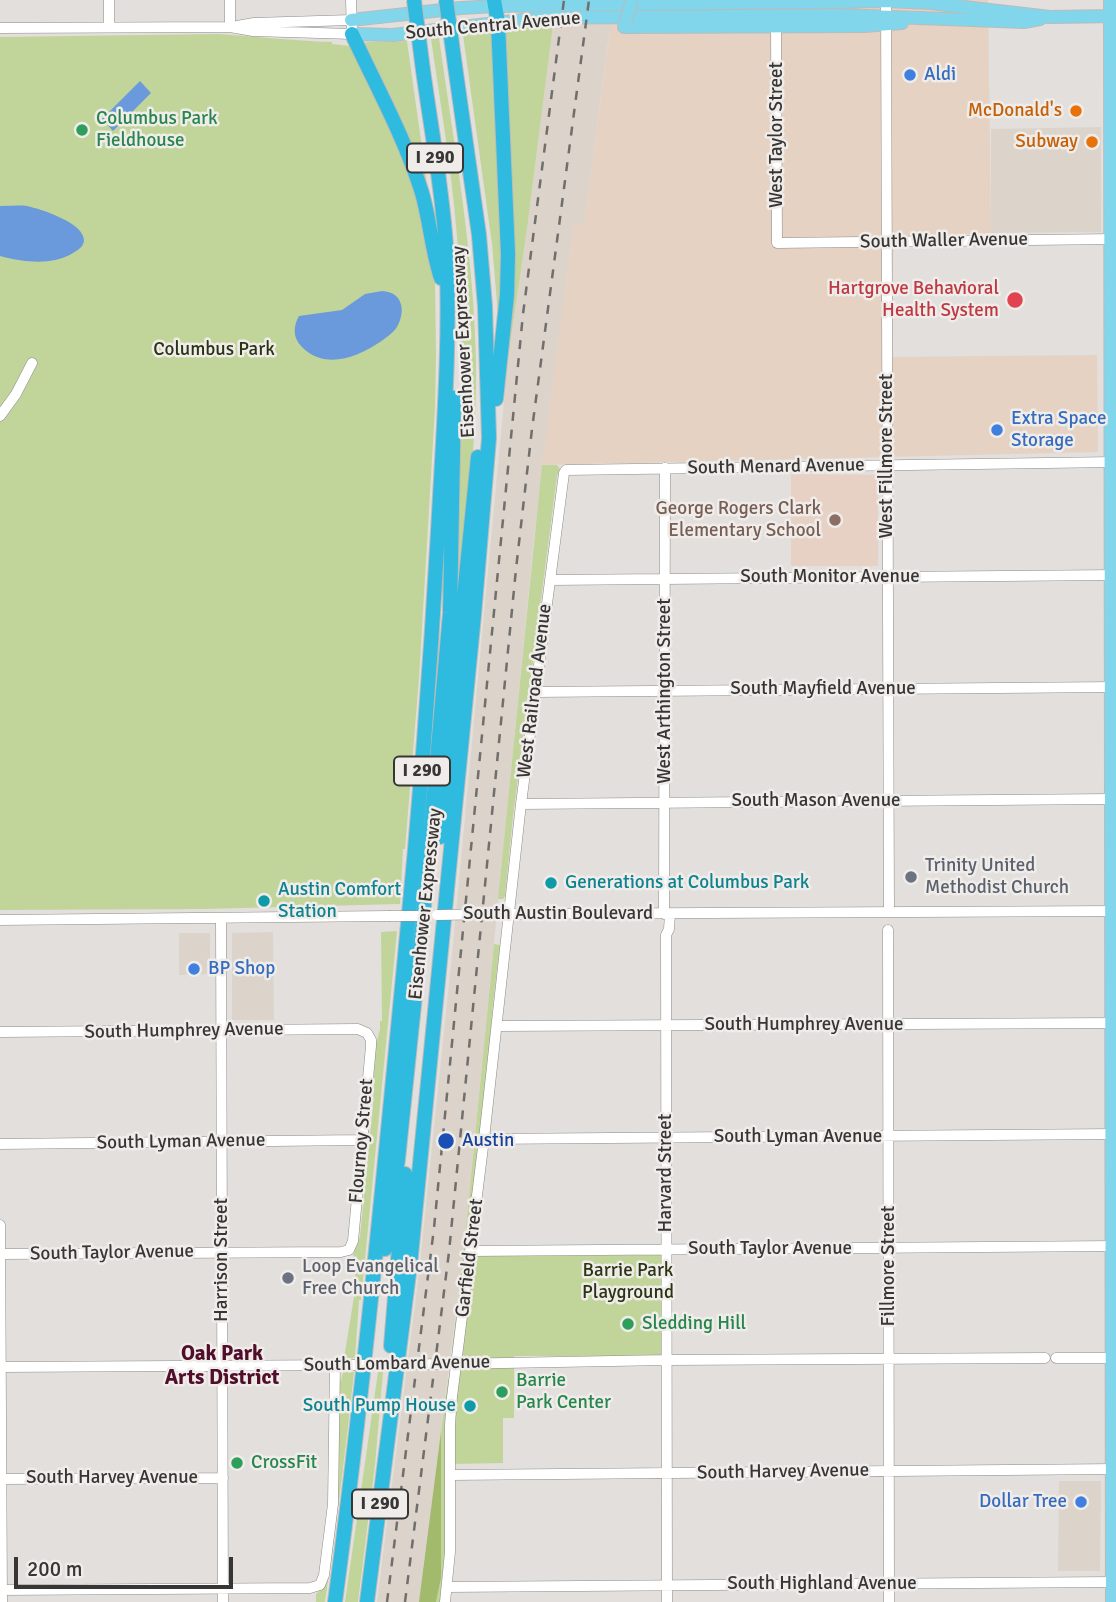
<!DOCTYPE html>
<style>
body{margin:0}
#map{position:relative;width:1116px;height:1602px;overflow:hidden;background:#e2dfdc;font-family:Signika,sans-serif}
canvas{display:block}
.scale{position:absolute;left:14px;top:1557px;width:219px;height:32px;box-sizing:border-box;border:4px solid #373635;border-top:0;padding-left:9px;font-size:21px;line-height:24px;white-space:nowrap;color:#373635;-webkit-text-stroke:5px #efece9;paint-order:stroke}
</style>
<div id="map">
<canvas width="1116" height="1602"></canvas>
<div class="scale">200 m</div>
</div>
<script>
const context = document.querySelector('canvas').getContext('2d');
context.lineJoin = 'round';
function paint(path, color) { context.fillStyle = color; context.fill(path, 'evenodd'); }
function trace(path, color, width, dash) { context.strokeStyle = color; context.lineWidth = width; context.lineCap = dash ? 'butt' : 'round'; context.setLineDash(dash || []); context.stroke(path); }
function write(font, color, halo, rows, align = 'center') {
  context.font = font + ' Signika,sans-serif'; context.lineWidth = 5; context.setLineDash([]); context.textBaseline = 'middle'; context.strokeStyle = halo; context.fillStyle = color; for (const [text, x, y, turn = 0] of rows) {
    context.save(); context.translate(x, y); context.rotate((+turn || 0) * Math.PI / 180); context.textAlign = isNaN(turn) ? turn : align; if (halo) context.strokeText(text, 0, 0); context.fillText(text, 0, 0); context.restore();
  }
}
paint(new Path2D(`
 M556,0H576L573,25L617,24L609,35L584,226L574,225L534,538L464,1247L441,1431V1578L436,1602H377L418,1282L453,945L508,358L527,229Z
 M1101,127V232L991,233V129Z
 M273,932L274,1020H232V933Z
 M179,933H210V974L179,975Z
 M1059,1481H1101L1100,1571H1058Z`), '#dcd4cb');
paint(new Path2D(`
 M614,0H988L991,233L894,238L889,357L1097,355L1098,452L542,465L574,225H584Z`), '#e5d2c3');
paint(new Path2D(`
 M791,474L878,475V566H791Z`), '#e7d1c5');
paint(new Path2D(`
 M538,25H553L527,229L508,358V319L511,318L515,260L505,33L511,29Z
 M491,32L503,284L498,315L492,244L463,35Z
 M218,34C256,36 293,41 332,42V44L350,46L355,50L396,144L415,191L435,281L436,356L435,408L419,678L405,849H403L400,904L205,909L0,910V37Z
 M439,38C454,145 474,253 476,362C477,431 469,500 461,569H457C459,468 464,367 459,266C455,190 442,114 431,39Z
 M407,41L428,191L362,44L368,42Z
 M542,465H557L560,469L557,476L513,816L505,896L503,899H498Z
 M397,931L361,1300H359L355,1358H344L355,1291V1262H353C352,1253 358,1245 360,1236L373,1105L375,1048L380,1029V1021H382L381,932Z
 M494,944L500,945L493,1004L485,1102L453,1350H452L464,1247Z
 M661,1255V1356H514V1418H503V1463L452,1464V1425L459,1371L465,1367V1357L461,1353L475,1258L477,1256Z
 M343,1372H354C346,1449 336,1526 325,1602H316V1594L325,1586L338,1381H341Z
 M378,1372H383L375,1465L358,1602H345Z
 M448,1380H450L445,1428V1552L440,1602H436L441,1578V1432Z`), '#c1d59b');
paint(new Path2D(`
 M441,1432V1578L436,1602H419Z`), '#a1ba6b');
paint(new Path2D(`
 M140,81L151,93L113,131L102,119Z
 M0,206C9,206 19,205 27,206C41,209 85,223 84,241C83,247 78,250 73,253C52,266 23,262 0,256Z
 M382,291C403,292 406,311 397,327C393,333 386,338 380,342C358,357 324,371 301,346C293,338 293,326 299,316L342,310L365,294Z`), '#6a9adb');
const minor = new Path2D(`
 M886,0L889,912
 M237,26L254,23L351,20
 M776,26L777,243L1115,239
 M109,27V0
 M230,27V0
 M0,28L230,27L253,31L352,34L351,0
 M0,416L16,394L32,363
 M550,580L1115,575
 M535,692L1115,687
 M521,804L1111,799
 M504,914L1116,911
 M664,914L665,468
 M221,918L223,1602
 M0,920L389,916
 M888,930L889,1602
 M497,1026L1116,1023
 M0,1032L358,1029L367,1033L371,1040V1046L353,1241L349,1250L341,1252L0,1254
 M484,1139L1116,1134
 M0,1144L362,1140
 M0,1225L2,1602
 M471,1251L1115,1246
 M1056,1358H1116
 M450,1364L667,1360L1045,1358
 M0,1367L354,1365
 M450,1475L1116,1469
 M0,1479L223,1478
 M447,1587L1112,1582
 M0,1590L310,1588L320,1585L324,1575L333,1504L335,1365
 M445,1602L450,1552V1425L452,1397L484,1139L521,804L564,473L566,470L1115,462
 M667,1602L666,935L669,929L670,914`);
const major = new Path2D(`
 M1110,0L1112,1602
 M351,20L461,8L495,6L886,1L930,3L1050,17L1116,16
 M625,24L624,27L864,26L902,23
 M352,34L393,35L540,18L840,15L1024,22L1040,19`);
const highway = new Path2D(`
 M494,0L498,23L508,254L507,295L496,399
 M352,34C376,86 405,138 422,193C430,221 432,251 441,278
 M440,837L478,457
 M385,1249L398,1159L422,928L450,613L454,398
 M391,1346L405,1174
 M335,1602C364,1387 384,1172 405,956C419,815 430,674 438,532C443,437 451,341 446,246C442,187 431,128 423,70
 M367,1602L410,1265L474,615L489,438L485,306L479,235L455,66`);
trace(minor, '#8d8b87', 11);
trace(major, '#bbbbba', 14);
trace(highway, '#bbbbba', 16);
trace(minor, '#fff', 10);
trace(major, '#82d6ec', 12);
trace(highway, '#2fbadf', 14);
trace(new Path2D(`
 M387,1602L434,1228L523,314L564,0
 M405,1602L449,1252L516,569L532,429L589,0`), '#716f6e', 2.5, [9, 9]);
const minorBridge = new Path2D(`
 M437,915L497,914
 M389,916H417
 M354,1365L450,1364`);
const majorBridge = new Path2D(`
 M625,24L632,0`);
const highwayBridge = new Path2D(`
 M414,0L423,70
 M446,0L455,66`);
trace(minorBridge, '#8d8b87', 11, []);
trace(majorBridge, '#bbbbba', 14, []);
trace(highwayBridge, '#bbbbba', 16, []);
trace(minorBridge, '#fff', 10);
trace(majorBridge, '#82d6ec', 12);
trace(highwayBridge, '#2fbadf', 14);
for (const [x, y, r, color] of [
 [910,75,7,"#3f7fe0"],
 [1076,111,7,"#e8710a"],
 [82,130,7,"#2e9e5b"],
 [1092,142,7,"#e8710a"],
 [1015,300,9,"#e0444e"],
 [997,430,7,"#3f7fe0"],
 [835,520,7,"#8d6e63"],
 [911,877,7,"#6b7280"],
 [551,883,7,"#0f9aa8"],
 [264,901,7,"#0f9aa8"],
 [194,969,7,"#3f7fe0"],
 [446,1141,9,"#1a4fb4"],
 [288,1278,7,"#6b7280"],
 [628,1324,7,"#2e9e5b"],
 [502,1392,7,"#2e9e5b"],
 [470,1406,7,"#0f9aa8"],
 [237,1463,7,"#2e9e5b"],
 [1081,1502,7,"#3f7fe0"]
]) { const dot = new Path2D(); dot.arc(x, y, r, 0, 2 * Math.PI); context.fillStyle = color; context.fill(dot); trace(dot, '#efece9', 2.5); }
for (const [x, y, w] of [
 [435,158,56],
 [422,771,56],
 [380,1504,56]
]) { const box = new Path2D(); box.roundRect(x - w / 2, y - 14.5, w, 29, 5); context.fillStyle = '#efece9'; context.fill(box); trace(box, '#373635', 2); }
write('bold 18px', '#373635', null, [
 ["I 290",435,158],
 ["I 290",422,771],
 ["I 290",380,1504]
]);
write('19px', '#373635', '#efece9', [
 ["South Central Avenue",493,26,-5],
 ["West Taylor Street",777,135,-90],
 ["South Waller Avenue",944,241,-1],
 ["Eisenhower Expressway",464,342,-93],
 ["West Fillmore Street",887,456,-90],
 ["South Menard Avenue",776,467,-1],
 ["South Monitor Avenue",830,577],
 ["South Mayfield Avenue",823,689],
 ["West Railroad Avenue",535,691,-83],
 ["West Arthington Street",665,691,-90],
 ["South Mason Avenue",816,801],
 ["Eisenhower Expressway",426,904,-84],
 ["South Austin Boulevard",558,914],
 ["South Humphrey Avenue",804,1025],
 ["South Humphrey Avenue",184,1031,-1],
 ["South Lyman Avenue",798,1137],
 ["Flournoy Street",362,1141,-85],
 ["South Lyman Avenue",181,1142,-1],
 ["Harvard Street",666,1173,-90],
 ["South Taylor Avenue",770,1249],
 ["South Taylor Avenue",112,1253,-1],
 ["Garfield Street",470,1258,-83],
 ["Harrison Street",222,1260,-90],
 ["Fillmore Street",889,1266,-90],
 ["South Lombard Avenue",397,1364,-1],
 ["South Harvey Avenue",783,1472,-1],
 ["South Harvey Avenue",112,1478],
 ["South Highland Avenue",822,1584]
]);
write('19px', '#366cbe', '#efece9', [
 ["Aldi",924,75],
 ["Extra Space",1011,419],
 ["Storage",1011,441],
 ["BP Shop",208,969],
 ["Dollar Tree",1067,1502,"right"]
], 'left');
write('19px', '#c56008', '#efece9', [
 ["McDonald's",1062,111],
 ["Subway",1078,142]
], 'right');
write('19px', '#27864d', '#efece9', [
 ["Columbus Park",96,119],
 ["Fieldhouse",96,141],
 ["Sledding Hill",642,1324],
 ["Barrie",516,1381],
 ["Park Center",516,1403],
 ["CrossFit",251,1463]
], 'left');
write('19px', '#be3a42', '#efece9', [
 ["Hartgrove Behavioral",999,289],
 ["Health System",999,311]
], 'right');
write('19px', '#2a3412', '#efece9', [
 ["Columbus Park",214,350],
 ["Barrie Park",628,1271],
 ["Playground",628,1293]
]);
write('19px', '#785e54', '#efece9', [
 ["George Rogers Clark",821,509],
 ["Elementary School",821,531]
], 'right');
write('19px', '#5b616d', '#efece9', [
 ["Trinity United",925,866],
 ["Methodist Church",925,888],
 ["Loop Evangelical",302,1267],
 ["Free Church",302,1289]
], 'left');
write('19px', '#0d838f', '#efece9', [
 ["Generations at Columbus Park",565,883],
 ["Austin Comfort",278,890],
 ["Station",278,912],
 ["South Pump House",456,1406,"right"]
], 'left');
write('19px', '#164399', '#efece9', [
 ["Austin",462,1141]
], 'left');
write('bold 21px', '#500e2b', '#efece9', [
 ["Oak Park",222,1354],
 ["Arts District",222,1378]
]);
</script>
